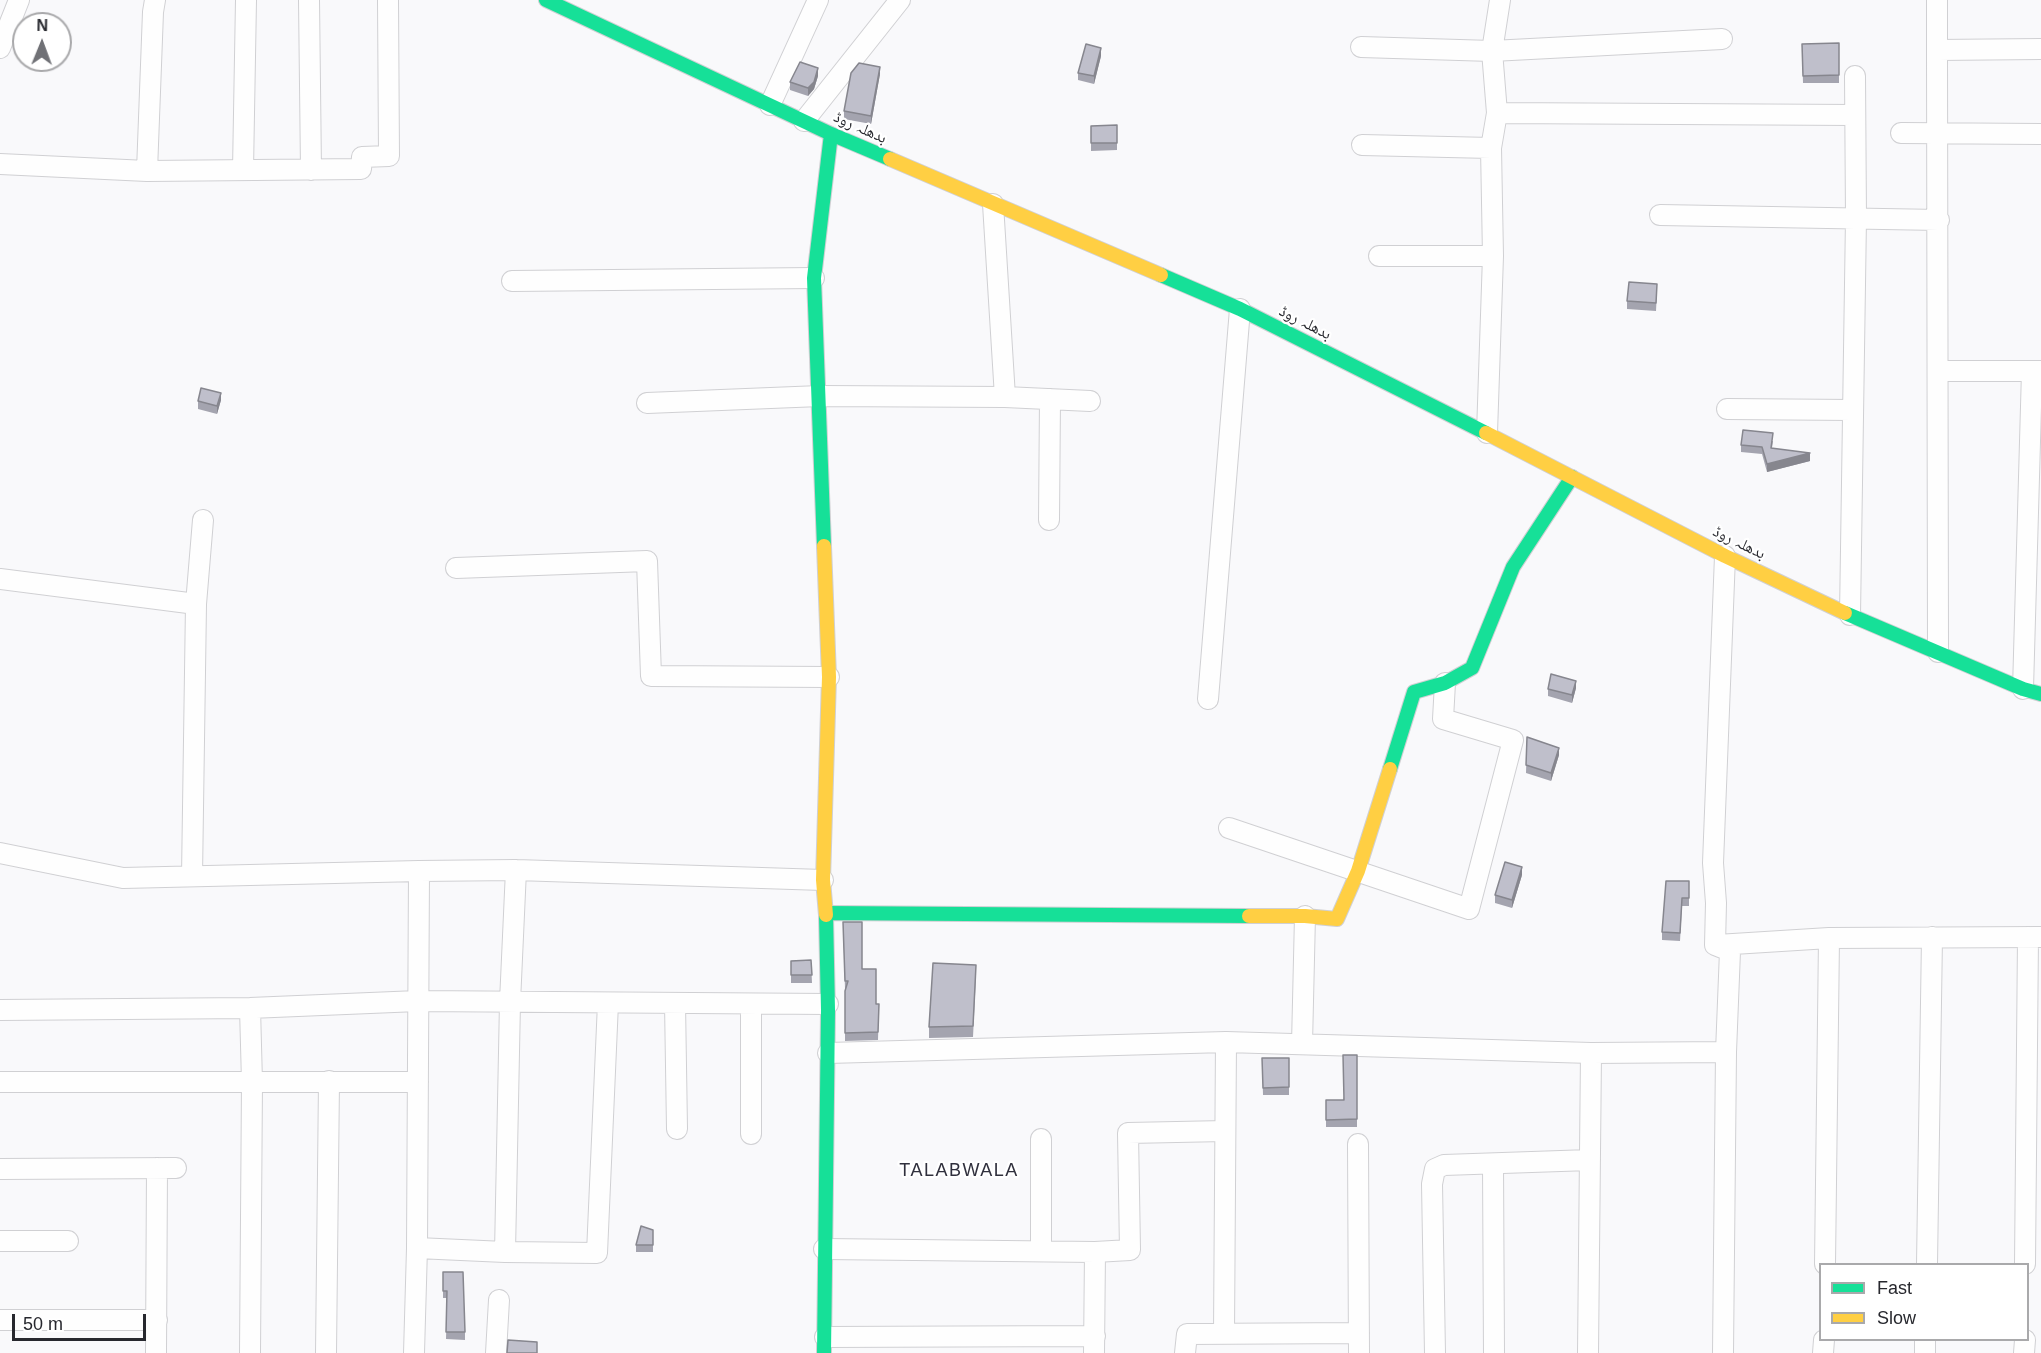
<!DOCTYPE html>
<meta charset="utf-8">
<style>
body{margin:0}
#map{position:relative;width:2041px;height:1353px;overflow:hidden;background:#f9f9fb;font-family:Arial,sans-serif}
canvas{display:block}
.legend{position:absolute;left:1819px;top:1263px;width:210px;height:78px;box-sizing:border-box;background:#fff;border:2px solid #a9a9ab;margin:0;padding:8px 10px;list-style:none;font-size:18px;color:#27282e}
.legend li{display:flex;align-items:center;gap:12px;height:30px}
.legend b{width:30px;border:2px solid #a9a9ab}
.north{position:absolute;left:12px;top:12px;width:60px;height:60px;box-sizing:border-box;background:#fff;border:2px solid #a9a9ab;border-radius:50%;rotate:1deg;font-size:16px;font-weight:700;line-height:24px;text-align:center;color:#27282e}
.north::after{content:'';display:block;margin:auto;width:21px;height:27px;background:#707176;clip-path:polygon(50% 0,100% 100%,50% 72%,0 100%)}
.scale{position:absolute;left:12px;top:1314px;width:134px;height:27px;box-sizing:border-box;border:3px solid #27282e;border-top:0;padding-left:8px;font-size:18px;line-height:21px;white-space:nowrap;color:#27282e;-webkit-text-stroke:4px #fff;paint-order:stroke}
</style>
<div id="map">
<canvas width="2041" height="1353"></canvas>
<ul class="legend">
<li><b style="height:8px;background:#16e098"></b>Fast</li>
<li><b style="height:8px;background:#ffcf43"></b>Slow</li>
</ul>
<div class="north">N</div>
<div class="scale">50 m</div>
</div>
<script>
const context = document.querySelector('canvas').getContext('2d');
context.lineJoin = 'round';
function trace(path, color, width, dash) { context.strokeStyle = color; context.lineWidth = width; context.lineCap = dash ? 'butt' : 'round'; context.setLineDash(dash || []); context.stroke(path); }
function paint(path, color) { context.fillStyle = color; context.fill(path, 'evenodd'); }
function write(font, color, halo, rows, align = 'center') {
  context.font = font + ' Arial,"Noto Naskh Arabic",sans-serif'; context.lineWidth = 4.5; context.setLineDash([]); context.textBaseline = 'middle'; context.strokeStyle = halo; context.fillStyle = color; for (const [text, x, y, turn = 0] of rows) {
    context.save(); context.translate(x, y); context.rotate((+turn || 0) * Math.PI / 180); context.textAlign = isNaN(turn) ? turn : align; if (halo) context.strokeText(text, 0, 0); context.fillText(text, 0, 0); context.restore();
  }
}
const street = new Path2D(`
 M309,0L311,170
 M1361,47L1492,51L1722,39
 M0,48L19,0
 M1937,50V0
 M770,105L818,0
 M1497,113L1855,115
 M804,121L900,0
 M1901,133L2041,134
 M1362,145L1491,148
 M0,164L147,171L361,169L362,157L389,156L388,0
 M243,170L246,0
 M147,171L153,12L155,0
 M993,204L1005,397
 M1660,215L1939,220
 M1379,256H1493
 M512,281L814,278
 M1939,371H2041
 M647,403L820,396L1005,397L1090,401
 M1727,409L1852,410
 M1487,433L1493,256L1491,148L1497,113L1492,51L1500,0
 M1049,520L1050,399
 M456,568L647,561L651,676L829,677
 M0,579L196,604
 M1850,615L1856,218L1855,76
 M1938,652L1937,50L2041,49
 M2023,689L2032,371
 M1208,699L1240,309
 M1229,828L1469,909L1513,740L1443,719L1445,683
 M0,853L123,878L419,871L516,870L823,880
 M192,876L196,604L203,520
 M1717,945L1829,938L2041,937
 M675,1003L677,1129
 M0,1010L250,1008L418,1001L828,1004
 M1302,1044L1305,916
 M828,1053L1226,1042L1591,1053L1726,1052
 M0,1082H418
 M751,1134V1004
 M1041,1139V1251
 M1358,1144L1359,1353
 M1493,1164L1494,1353
 M0,1169L176,1168
 M0,1241H68
 M417,1248L505,1252L597,1253L608,1003
 M824,1249L1095,1252L1130,1250L1128,1133L1225,1131
 M505,1252L510,1002L516,870
 M1825,1264L1829,938
 M1927,1264L1932,937
 M2025,1264L2028,937
 M0,1320H157
 M1224,1333L1226,1042
 M825,1337L1095,1336
 M156,1353L157,1168
 M250,1353L252,1082L250,1008
 M326,1353L329,1081
 M414,1353L417,1248L419,871
 M496,1353L499,1300
 M1094,1353L1095,1252
 M1185,1353L1187,1334L1359,1333
 M1435,1353L1432,1184L1435,1169L1444,1165L1590,1160
 M1588,1353L1591,1053
 M1723,1353L1726,1052L1730,951L1715,945L1716,903L1713,863L1725,556
 M1823,1353L1824,1340
 M1925,1353V1340
 M2024,1353L2025,1340`);
const fast = new Path2D(`
 M546,0L831,134L890,159
 M1161,275L1240,309L1486,433
 M824,546L814,278L831,134
 M1845,613L2023,689L2041,694
 M1390,769L1414,692L1445,683L1472,668L1513,567L1572,477
 M826,913L1249,916
 M824,1353L828,1010L826,915`);
const slow = new Path2D(`
 M890,159L1161,275
 M1486,433L1725,556L1845,613
 M824,546L829,677L823,880L826,915
 M1249,916H1305L1337,919L1358,871L1390,769`);
trace(street, '#d0d0d3', 22);
trace(fast, '#d0d0d3', 16);
trace(slow, '#d0d0d3', 16);
trace(street, '#fefefe', 20);
trace(fast, '#16e098', 14);
trace(slow, '#ffcf43', 14);
paint(new Path2D(`
 M1839,43V83H1803L1802,44Z
 M1101,56L1094,84L1078,80V73Z
 M880,74L871,124L844,119V111Z
 M818,76L814,89L808,96L790,90V82Z
 M1117,125V150L1091,151V126Z
 M1657,291L1656,311L1627,309V301Z
 M221,400L217,414L198,409V401Z
 M1773,441L1772,448L1810,461L1767,472L1762,454L1741,452V445Z
 M1576,688L1572,703L1548,696V689Z
 M1527,737L1559,755L1551,781L1526,773Z
 M1522,875L1512,908L1495,903V895Z
 M1689,881V906H1682L1680,941L1662,940V932Z
 M843,922L876,1004H879L878,1040L845,1041V989Z
 M811,960L812,983H791V961Z
 M976,976L973,1037L929,1038V1027Z
 M1357,1055V1127H1326V1100H1343Z
 M1262,1058H1289V1095H1263Z
 M653,1230V1252H636V1245Z
 M443,1272L465,1332V1340L446,1339L447,1298H443Z`), '#a4a4af');
paint(new Path2D(`
 M1101,48V56L1094,84V76Z
 M880,67V74L871,124V116Z
 M818,68V76L814,89L808,96V88Z
 M221,393V400L217,414V406Z
 M1810,453V461L1767,472V464Z
 M1576,681V688L1572,703V695Z
 M1559,748V755L1551,781V773Z
 M1522,867V875L1512,908V900Z`), '#86868e');
const building = new Path2D(`
 M1839,43V75L1803,76L1802,44Z
 M1086,44L1101,48L1094,76L1078,73Z
 M800,62L818,68L814,82L808,88L790,82Z
 M859,63L880,67L871,116L844,111L851,73Z
 M1117,125V143H1091V126Z
 M1629,282L1657,284L1656,303L1627,301Z
 M201,388L221,393L217,406L198,401Z
 M1743,430L1773,433L1771,448L1810,453L1767,464L1762,447L1741,445Z
 M1551,674L1576,681L1572,695L1548,689Z
 M1527,737L1559,748L1551,773L1526,765Z
 M1505,862L1522,867L1512,900L1495,895Z
 M1666,881H1689V898H1682L1680,933L1662,932Z
 M843,922H862V969H876V1004H879L878,1032L845,1033V991L848,981H845Z
 M811,960L812,975H791V961Z
 M933,963L976,965L973,1026L929,1027Z
 M1343,1055H1357V1119L1326,1120V1100H1344Z
 M1262,1058H1289V1087L1263,1088Z
 M641,1226L653,1230V1245H636Z
 M443,1272H463L465,1332H446L447,1291H443Z
 M508,1340L537,1342V1353H507Z`);
paint(building, '#bfbfcb');
trace(building, '#86868e', 1.5);
write('16px', '#27282e', '#fff', [
 ["بدھلہ روڈ",860,128,24],
 ["بدھلہ روڈ",1305,323,27],
 ["بدھلہ روڈ",1739,543,26]
]);
context.letterSpacing = '1.5px';
write('18px', '#30303d', '#fff', [
 ["TALABWALA",959,1171]
]);
context.letterSpacing = '0px';
</script>
